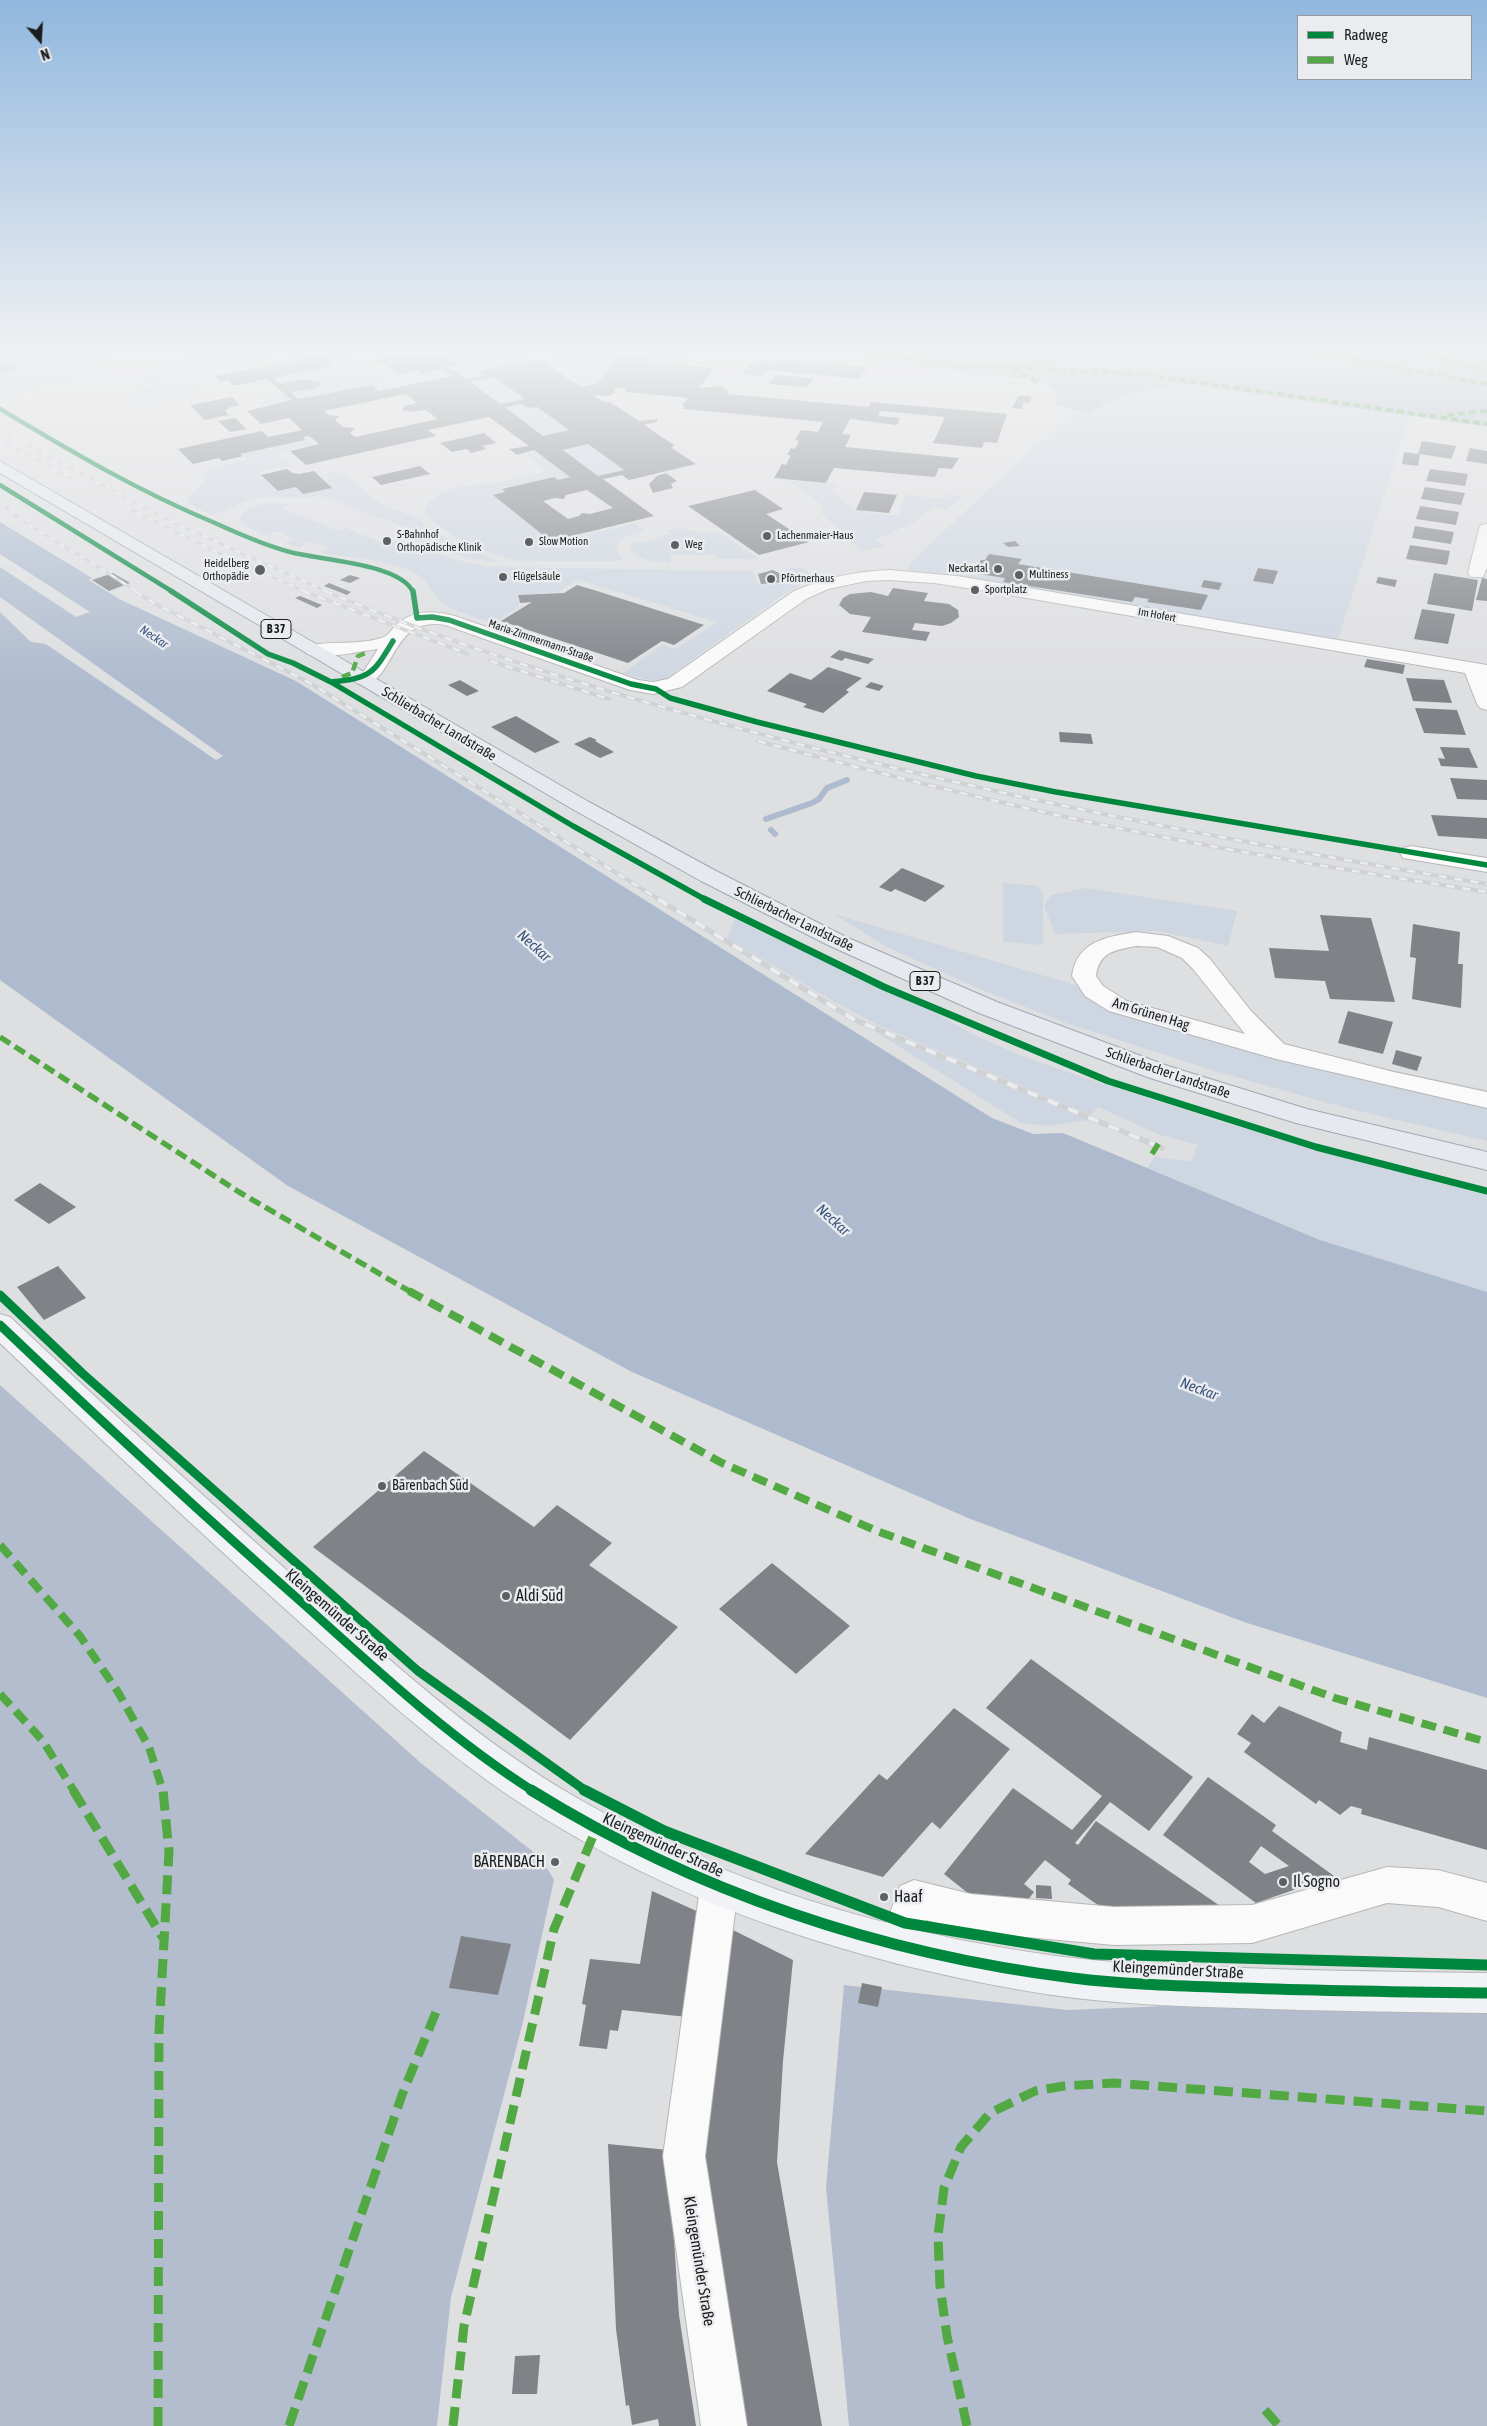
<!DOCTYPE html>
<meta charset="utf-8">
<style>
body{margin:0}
#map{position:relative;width:1487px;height:2426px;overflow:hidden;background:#dedfe1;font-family:"Asap Condensed",sans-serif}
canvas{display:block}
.legend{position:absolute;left:1297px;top:15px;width:175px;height:65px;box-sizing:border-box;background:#eaecef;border:1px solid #97999b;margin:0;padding:6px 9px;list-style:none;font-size:15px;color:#1b1c1d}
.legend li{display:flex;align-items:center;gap:10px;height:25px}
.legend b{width:25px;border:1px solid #97999b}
.north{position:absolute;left:15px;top:15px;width:50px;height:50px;-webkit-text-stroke:4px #eaecef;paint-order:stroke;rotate:161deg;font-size:14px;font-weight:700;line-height:20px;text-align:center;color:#1b1c1d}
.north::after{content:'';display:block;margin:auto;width:18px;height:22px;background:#1b1c1d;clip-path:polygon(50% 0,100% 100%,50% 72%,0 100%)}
</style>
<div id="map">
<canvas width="1487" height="2426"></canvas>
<ul class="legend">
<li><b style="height:6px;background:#00873e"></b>Radweg</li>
<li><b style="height:6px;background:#52a943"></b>Weg</li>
</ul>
<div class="north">N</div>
</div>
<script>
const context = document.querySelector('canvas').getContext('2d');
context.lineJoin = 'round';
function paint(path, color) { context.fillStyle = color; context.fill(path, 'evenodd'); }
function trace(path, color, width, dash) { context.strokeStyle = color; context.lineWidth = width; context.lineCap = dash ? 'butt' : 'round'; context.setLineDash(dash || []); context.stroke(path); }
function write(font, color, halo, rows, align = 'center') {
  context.font = font + ' "Asap Condensed",sans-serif'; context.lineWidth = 5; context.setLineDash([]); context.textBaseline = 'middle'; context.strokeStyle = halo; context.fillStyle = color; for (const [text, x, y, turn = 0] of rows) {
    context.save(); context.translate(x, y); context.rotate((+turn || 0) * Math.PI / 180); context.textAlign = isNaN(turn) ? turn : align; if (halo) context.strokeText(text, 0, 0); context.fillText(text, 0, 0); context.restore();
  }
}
paint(new Path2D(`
 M195,349H333L361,359L396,388L381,391L371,384L299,399L293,393L326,386L313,376L281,383L276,378L335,366L328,360L336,358L328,353L290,360L285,356L137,385C153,368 173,356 195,349Z
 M443,349H604L600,355L615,356L598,381L584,386L544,356L475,370L482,376L470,378L448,366H460L462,362H452Z
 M12,360L42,370L90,365L103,373L0,399V362Z
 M494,377L525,399L500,404L470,382Z
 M184,381L198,382L202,387C194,396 135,407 125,401L130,393L136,390Z
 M1182,384L1410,416L1337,642L906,570L921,552L1076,409L1089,412L1121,396Z
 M281,391L292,400L260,406L258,403L273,397L271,394Z
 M521,404L528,408L537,407L569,430L543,436L505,407Z
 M306,437L314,444L279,452L292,465L259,472L278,491L296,487L303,494L331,488L324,481L329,480L327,473L331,471L344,474L378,502L415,517L433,530L461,546L499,561C481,567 417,541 397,533L407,528L319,495C302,502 277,494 256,498C240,501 227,513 212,515L188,504V499L203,482L206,470L247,459L242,453L306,440Z
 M588,444L624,470L598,476L563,450Z
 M536,451L570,477L558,480L554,477L502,489L505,492L493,495L544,536L542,537L545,539L548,538L554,543L635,523L645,530L630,535L619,541L616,551L624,559L619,561H519C485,553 447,538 424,512C434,484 477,486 500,482C515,479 531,474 546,471L527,456L528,453Z
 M793,481L836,484L832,491C857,515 865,513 898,515L906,495L945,499L948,494L963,497L947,510L933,507L915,522L876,540L885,546L861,551L822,514L821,505L801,488L789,483Z
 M271,503L288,504L283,509L339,531L345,528L384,543C398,536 448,558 465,562C472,564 481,565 488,567L753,571L758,585L786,583L784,571C792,566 804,566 810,574L808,580L783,595L665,679L648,680L623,673L663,645L676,649L717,622L578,580L558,592L517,595L519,606C512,611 504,618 497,621C488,625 447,608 440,601C430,593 429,580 415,573C387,559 353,559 322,553L330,547L308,542L300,548L284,543L294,539L277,531L266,536L241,523L240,518C245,506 260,505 271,503Z
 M681,528L701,533L719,532L759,559H715V555H671L670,563C656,562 639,561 629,549L635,541L641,543L669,534L665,531Z
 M1003,883L1037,886L1043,894V945L1003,942Z
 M1086,888L1237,911L1228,946L1158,931L1055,934L1044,905L1051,895Z
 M834,914L1304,1052L1487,1090V1141L1346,1108L1212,1070L1066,1023L975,987L887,947Z
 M735,919L939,1015C1000,1053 1071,1073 1138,1095C1253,1133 1370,1166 1487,1195V1292L1320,1240L1147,1168L1155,1157L1191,1161L1198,1145L1160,1135L1098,1107L1091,1115L880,1026L835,1002L727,938Z
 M874,1031L1088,1120L1049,1126L1021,1123Z`), '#ced6e1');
paint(new Path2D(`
 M0,349H121L106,360H97L90,365L42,370L12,360L0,362Z
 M823,349H1487V427L1182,384L1121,396L1089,412L1056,406L1057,395L1046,382L901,365Z
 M0,1385L422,1764L541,1858L554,1880L522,2026L451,2297L437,2426H0Z
 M844,1985L1068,2010L1487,1993V2426H849L826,2187Z`), '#b4bdcd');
paint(new Path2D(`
 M0,522L92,578L89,580L119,599L296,681L992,1118L1033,1134L1063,1133L1320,1240L1487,1292V1698L1244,1622L968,1518L632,1372L288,1186L0,980V612L31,642L46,644L216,760L223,756L0,597V567L76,617L90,612L0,554Z`), '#aebbce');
trace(new Path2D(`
 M766,819L812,803L819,799L827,788L847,780
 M771,830L775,834`), '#aebbce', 6);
paint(new Path2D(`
 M364,349L436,352L447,357L449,362H459L457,366L446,365L467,379L483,376L477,371L539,359L581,387L597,383L617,359H613L616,356L601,354L605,349H696L688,360L653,357L649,362L714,368L699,388L720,386L729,392L727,394L869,407L871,402L1007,414L997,443L984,442L982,448L933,443L945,417L880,411L878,416L900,418L897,425L850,419L842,434L851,435L845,447L959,458L952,469L939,468L935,477L834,468L826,483L774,478L782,464L786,465L791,455H787L791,448L795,449L799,441L795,440L801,430L818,432L823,422L683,409L685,406H682L688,398L625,392L627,389L616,388L613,391L616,392L609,396L593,395L602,401L610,402L639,421L658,419L657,422L644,425L674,445L672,448L696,464L629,480L622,475L603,479L654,516L551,541L542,537L544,536L493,495L505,492L502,489L554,477L558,480L570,477L534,450L517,455L509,449L529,446L489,417L428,430L436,436L306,465L290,451L319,444L309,436L303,437L305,440L240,454L243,456L222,461L219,458L193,464L178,449L262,431L268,437L302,430L289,418L261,424L247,411L292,400L267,379L234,386L228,380L220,382L214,376L329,354L335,359L326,360L333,366L274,378L281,384L306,379L320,382V386L314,389L291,392L298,399L372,385L379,391L452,376L441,369L423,374L417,371L398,375L378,360L385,358L382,356L375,358ZM494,377L525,399L500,404L470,382ZM406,394L417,403L404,406L402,410L412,412L426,410L438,419L355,437L350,433L355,428L343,427L335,420L340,416L328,415L324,411ZM521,404L528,408L537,407L569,430L543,436L505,407ZM588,444L624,470L598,476L563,450ZM587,490L613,508L590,514L582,513L579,516L568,519L543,501L555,498L564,499L566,495Z
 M778,359L867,367L860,379L766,370L762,376L742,374L750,363H756L758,360L776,362Z
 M9,362L21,367L0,373V364Z
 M775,375L813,378L808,387L769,384Z
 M1019,395L1032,397L1029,403H1024L1021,409L1012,408Z
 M232,397L240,405L230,407L225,411L229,415L205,420L190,405Z
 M235,418L247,429L230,432L218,421Z
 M484,433L496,443L482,446L486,449L471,453L467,449L452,452L440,443Z
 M1422,441L1456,446L1451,459L1420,454L1418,466L1402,464L1404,452L1418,454Z
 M1470,448L1487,451V464L1466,461Z
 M420,466L430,474L381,485L372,477Z
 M287,469L292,473L299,474L314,471L332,488L303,494L296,487L278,491L261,475Z
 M1430,469L1468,474L1465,486L1426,481Z
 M666,473L677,481L671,484L673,488L653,493L649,484L657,476Z
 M1425,487L1465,493L1461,505L1421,499Z
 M755,490L783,509L766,514L809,542L759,555L688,506Z
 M864,492L897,495L889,513L856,510Z
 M1420,506L1459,512L1456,525L1416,519Z
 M1415,526L1454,532L1451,544L1412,538Z
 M1015,541L1020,546L1008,547L1003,543Z
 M1410,545L1450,551L1447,565L1406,559Z
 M989,554L1022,559L1018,564L1208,595L1201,610L1147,602L1149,599L1135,597L1132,602L1003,582L1005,578L973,573L981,560H985Z
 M1258,568L1278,571L1273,584L1253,581Z
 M773,570L781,574L784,582L761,584L758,574Z
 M113,573L130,583L109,591L92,580Z
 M1434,573L1478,580L1472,611L1427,604Z
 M350,575L360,578L350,583L340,580Z
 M1378,577L1397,580L1395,587L1376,583Z
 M1482,578L1487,579V601L1476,600Z
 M1204,580L1222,583L1219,590L1201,587Z
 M329,583L351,592L347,595L324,586Z
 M577,585L597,591L704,625L674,645L662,641L628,663L501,621L532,602L520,603L518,595L564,593Z
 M893,588L928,593L924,601L949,604L958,610L959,617L951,623L942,626L915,623L912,630L930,632L926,641L862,632L871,617L850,614L839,605L843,598L850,594L871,592L888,596Z
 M300,596L322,605L317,608L295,598Z
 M1422,609L1455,614L1448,644L1414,639Z
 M839,650L851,653L874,659L868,664L845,658L842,661L830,657Z
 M1367,659L1405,665L1403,674L1364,667Z
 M828,667L862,678L846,690L849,692L823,713L803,707L807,704L767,691L790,673L811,680Z
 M1406,678L1444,680L1452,703L1413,701Z
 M460,680L479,691L467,696L448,685Z
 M871,682L884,686L879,691L865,687Z
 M1415,708L1457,710L1466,735L1424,733Z
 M516,716L560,742L535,753L491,727Z
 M1059,732L1091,734L1093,744L1060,742Z
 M590,737L597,740L595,741L614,752L600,758L574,744Z
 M1440,747L1469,748L1478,768L1441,766L1438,758L1445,759Z
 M1450,778L1487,780V800L1457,799Z
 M1431,815L1487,818V839L1438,836Z
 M902,868L945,886L925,902L895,889L891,892L879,887Z
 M1320,915L1371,918L1395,1002L1330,999L1325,981L1275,978L1269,948L1329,951Z
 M1413,924L1460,932L1458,964H1463L1461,1008L1412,999L1416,958L1410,957Z
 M1348,1011L1393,1022L1383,1054L1338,1043Z
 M1396,1050L1422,1057L1417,1071L1392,1064Z
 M40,1183L76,1207L49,1224L14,1200Z
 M58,1266L86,1298L44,1320L17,1287Z
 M424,1451L534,1527L557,1505L612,1543L589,1565L678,1627L570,1740L313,1547Z
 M772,1563L850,1626L796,1674L719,1609Z
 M1031,1659L1193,1777L1149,1831L1110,1802L1075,1843L1078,1845L1096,1821L1229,1912L1112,1915L1068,1884L1071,1880L1045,1860L1024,1884L1034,1892L1023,1906L974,1898L944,1874L1013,1788L1072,1830L1102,1796L986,1708Z
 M1279,1706L1342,1732L1340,1742L1367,1750L1369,1737L1487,1770V1850L1361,1814L1362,1809L1351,1806L1340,1815L1319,1800L1316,1804L1244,1752L1251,1743L1237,1734L1252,1714L1264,1723Z
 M954,1708L1010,1749L940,1829L932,1822L883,1877L805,1854L879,1774L887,1780Z
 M1208,1777L1276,1825L1272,1831L1334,1876L1256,1903L1163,1835ZM1261,1846L1289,1866L1265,1874L1249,1862Z
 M1036,1885L1051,1886L1052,1899L1036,1898Z
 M652,1891L701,1913L687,2017L622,2010L618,2031L610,2030L607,2049L579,2046L586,2005L582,2004L590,1959L640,1964Z
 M729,1928L793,1960L783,2061L777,2162L822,2426H739L701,2154Z
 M461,1936L511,1944L498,1995L449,1988Z
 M862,1983L882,1987L878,2007L858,2003Z
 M608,2144L668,2150L679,2315L696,2426H659L658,2419L632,2425L629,2405L626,2406L616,2329Z
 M540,2355L537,2394H512L515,2356Z`), '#7f8287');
const street = new Path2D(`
 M1487,524V567L1483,577H1471L1468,573L1479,529L1481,525Z
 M889,570L957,576L1487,665V710L1480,708L1477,704L1465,673L980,590L934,583L889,580L866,581L828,589L806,599L682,687L653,694L630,690L445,625C386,614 396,693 356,683L353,679L364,671L378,649C355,652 329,659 307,654L305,650L307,646C332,640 360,646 384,637C389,635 393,627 397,624C415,609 435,611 455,616L638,680L653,682L668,679L794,591C825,578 855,571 889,570Z
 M1411,846L1487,858V872L1403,858L1400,853L1403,848Z
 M1136,932L1168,936L1198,948L1210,959L1251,1011L1284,1044L1394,1072L1487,1092V1108L1276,1059L1109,1011L1085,996L1072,976C1077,941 1106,937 1136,932ZM1136,946L1157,947L1182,958L1193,969L1245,1034L1127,1001L1103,986L1096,976C1099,952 1115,950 1136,946Z
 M1387,1867L1438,1870L1487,1883V1921L1438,1907L1387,1903L1252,1943L1114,1945L971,1932L926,1920L912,1959L898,1964L884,1959L878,1945L900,1886L914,1880L971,1894L1114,1907L1252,1905Z
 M719,1870L732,1875L738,1888L705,2156L747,2426H701L663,2156L700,1888L706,1875Z`);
const secondary = new Path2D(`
 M0,1314L10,1317C113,1414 217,1509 323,1602C404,1672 484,1745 577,1798C725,1883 888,1933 1056,1956C1118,1964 1180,1966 1242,1968C1323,1971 1405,1972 1487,1973V2013C1404,2012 1322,2011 1239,2008C1177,2006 1114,2004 1052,1995C865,1966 676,1906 517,1801C437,1748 365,1681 294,1617C194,1527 96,1435 0,1343Z`);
const primary = new Path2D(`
 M0,461L589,802L716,871L846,937L997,1002L1168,1066L1307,1109L1487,1152V1170L1296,1123L1150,1078L979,1013L830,946L701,881L574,810L0,473Z`);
trace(street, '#b5b6b7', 2);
trace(secondary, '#b5b6b7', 2);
trace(primary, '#a1a7b1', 2);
paint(street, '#fafafa');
paint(secondary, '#f0f2f5');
paint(primary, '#e6e9ef');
const railFar2 = new Path2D(`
 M0,430L170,521L328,592
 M0,439L71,478
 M0,503C10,508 15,516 24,522C62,545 100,567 137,592
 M126,507L210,549L306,592`);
const railFar1 = new Path2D(`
 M135,591L154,603L310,683L660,900
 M303,591L468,654
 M325,591C456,646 594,689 731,726C980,794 1233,842 1487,884
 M490,661L609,699
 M758,741C877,773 997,803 1118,828C1240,853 1364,873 1487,892`);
const rail = new Path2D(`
 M658,899L853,1019L1162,1148`);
trace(railFar2, '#d0d1d2', 3);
trace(railFar1, '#d0d1d2', 4);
trace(rail, '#d0d1d2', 5.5);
trace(railFar2, '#eaecef', 2, [6]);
trace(railFar1, '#eaecef', 2.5, [8]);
trace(rail, '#eaecef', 4, [11]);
trace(new Path2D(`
 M851,349L951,365L1132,373L1487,424
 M1297,349L1487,384
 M1411,349L1487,371
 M1013,369L1014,373L1032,378L1037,384
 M1447,415L1487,411`), '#52a943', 4, [7, 4]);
trace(new Path2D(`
 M342,677L352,673L358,656L366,653`), '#52a943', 4.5, [9, 4.5]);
trace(new Path2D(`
 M0,1037L239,1192L411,1292
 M1152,1154L1160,1141`), '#52a943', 5.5, [12, 5.5]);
trace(new Path2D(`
 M409,1291L722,1463L877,1531L1335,1698L1487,1742
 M0,1545L80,1636L118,1692L149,1747L163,1791
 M0,1694L43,1741L74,1791`), '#52a943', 8, [15, 8]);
trace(new Path2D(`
 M73,1790L163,1938
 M1265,2410L1279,2426
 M158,2426L159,2031L169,1852L163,1790
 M289,2426L402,2095L436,2012
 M453,2426L464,2326L554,1929L596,1829
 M967,2426L947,2336L940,2286L938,2236L944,2188L961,2147L990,2113L1035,2091L1064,2086L1114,2083L1487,2111`), '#52a943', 9, [19, 9]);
trace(new Path2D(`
 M0,409C70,451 140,492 215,523C239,534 264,545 290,552C318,560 400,563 413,592
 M0,485L173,592`), '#00873e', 4.5);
trace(new Path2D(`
 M171,591L268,654L293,663L331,682L573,826L706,900
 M413,591L417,618L432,617L449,620L631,684L656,689L670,698L757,722L976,776L1056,792L1487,865
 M331,682C371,678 373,674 393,641`), '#00873e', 5.5);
trace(new Path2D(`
 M704,899L884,987L1108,1081L1316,1147L1487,1191`), '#00873e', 7);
trace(new Path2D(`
 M0,1295L82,1373L418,1671L586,1791
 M0,1325C101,1421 203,1515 307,1607C379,1672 451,1739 533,1791`), '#00873e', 9);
trace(new Path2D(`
 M531,1790C695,1892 881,1954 1073,1978C1129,1985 1186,1986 1243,1988C1324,1991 1406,1992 1487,1993
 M584,1790L664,1831L905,1923L1094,1954L1487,1965`), '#00873e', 11);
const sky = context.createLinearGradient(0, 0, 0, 689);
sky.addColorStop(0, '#91b7de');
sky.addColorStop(0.51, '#f0f1f2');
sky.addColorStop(1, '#f0f1f200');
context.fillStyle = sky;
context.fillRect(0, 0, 1487, 689);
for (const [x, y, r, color] of [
 [767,536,5,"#5f6062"],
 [387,541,5,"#5f6062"],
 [529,542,5,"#5f6062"],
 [675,545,5,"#5f6062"],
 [998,569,5,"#5f6062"],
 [260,570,6,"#5f6062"],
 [1019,575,5,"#5f6062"],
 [503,577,5,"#5f6062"],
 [771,579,5,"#5f6062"],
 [975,590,5,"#5f6062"],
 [382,1486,5,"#5f6062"],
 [506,1596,5,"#5f6062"],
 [555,1862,5,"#5f6062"],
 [1283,1882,5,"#5f6062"],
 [884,1897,5,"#5f6062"]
]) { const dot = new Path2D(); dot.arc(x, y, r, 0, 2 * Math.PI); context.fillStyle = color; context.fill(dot); trace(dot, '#eaecef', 2); }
write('11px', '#1b1c1d', '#eaecef', [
 ["S-Bahnhof",397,535],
 ["Orthopädische Klinik",397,548],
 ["Lachenmaier-Haus",777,536],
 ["Slow Motion",539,542],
 ["Weg",685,545],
 ["Heidelberg",249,564,"right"],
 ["Orthopädie",249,577,"right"],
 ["Neckartal",988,569,"right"],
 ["Multiness",1029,575],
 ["Flügelsäule",513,577],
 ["Pförtnerhaus",781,579],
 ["Sportplatz",985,590]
], 'left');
write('11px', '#1b1c1d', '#eaecef', [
 ["Im Hofert",1157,615,10],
 ["Maria-Zimmermann-Straße",541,641,19]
]);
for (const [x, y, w] of [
 [276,629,30],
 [925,981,30]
]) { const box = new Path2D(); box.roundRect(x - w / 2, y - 9.5, w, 19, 4); context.fillStyle = '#eaecef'; context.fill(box); trace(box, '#1b1c1d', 1); }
write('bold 12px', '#1b1c1d', null, [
 ["B 37",276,629],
 ["B 37",925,981]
]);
write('italic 12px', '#3c577e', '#eaecef', [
 ["Neckar",154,637,34]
]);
write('14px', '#1b1c1d', '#eaecef', [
 ["Schlierbacher Landstraße",439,724,31],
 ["Schlierbacher Landstraße",794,919,26],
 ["Am Grünen Hag",1151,1014,17],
 ["Schlierbacher Landstraße",1168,1073,19]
]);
write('14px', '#1b1c1d', '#eaecef', [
 ["Bärenbach Süd",392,1486]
], 'left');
write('italic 15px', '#3c577e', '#eaecef', [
 ["Neckar",534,946,42],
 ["Neckar",833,1220,42],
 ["Neckar",1199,1389,21]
]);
write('16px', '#1b1c1d', '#eaecef', [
 ["Aldi Süd",516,1596],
 ["BÄRENBACH",545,1862,"right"],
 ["Il Sogno",1293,1882],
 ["Haaf",894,1897]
], 'left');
write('16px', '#1b1c1d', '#eaecef', [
 ["Kleingemünder Straße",337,1615,41],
 ["Kleingemünder Straße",663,1845,25],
 ["Kleingemünder Straße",1178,1970,3],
 ["Kleingemünder Straße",699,2261,81]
]);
</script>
